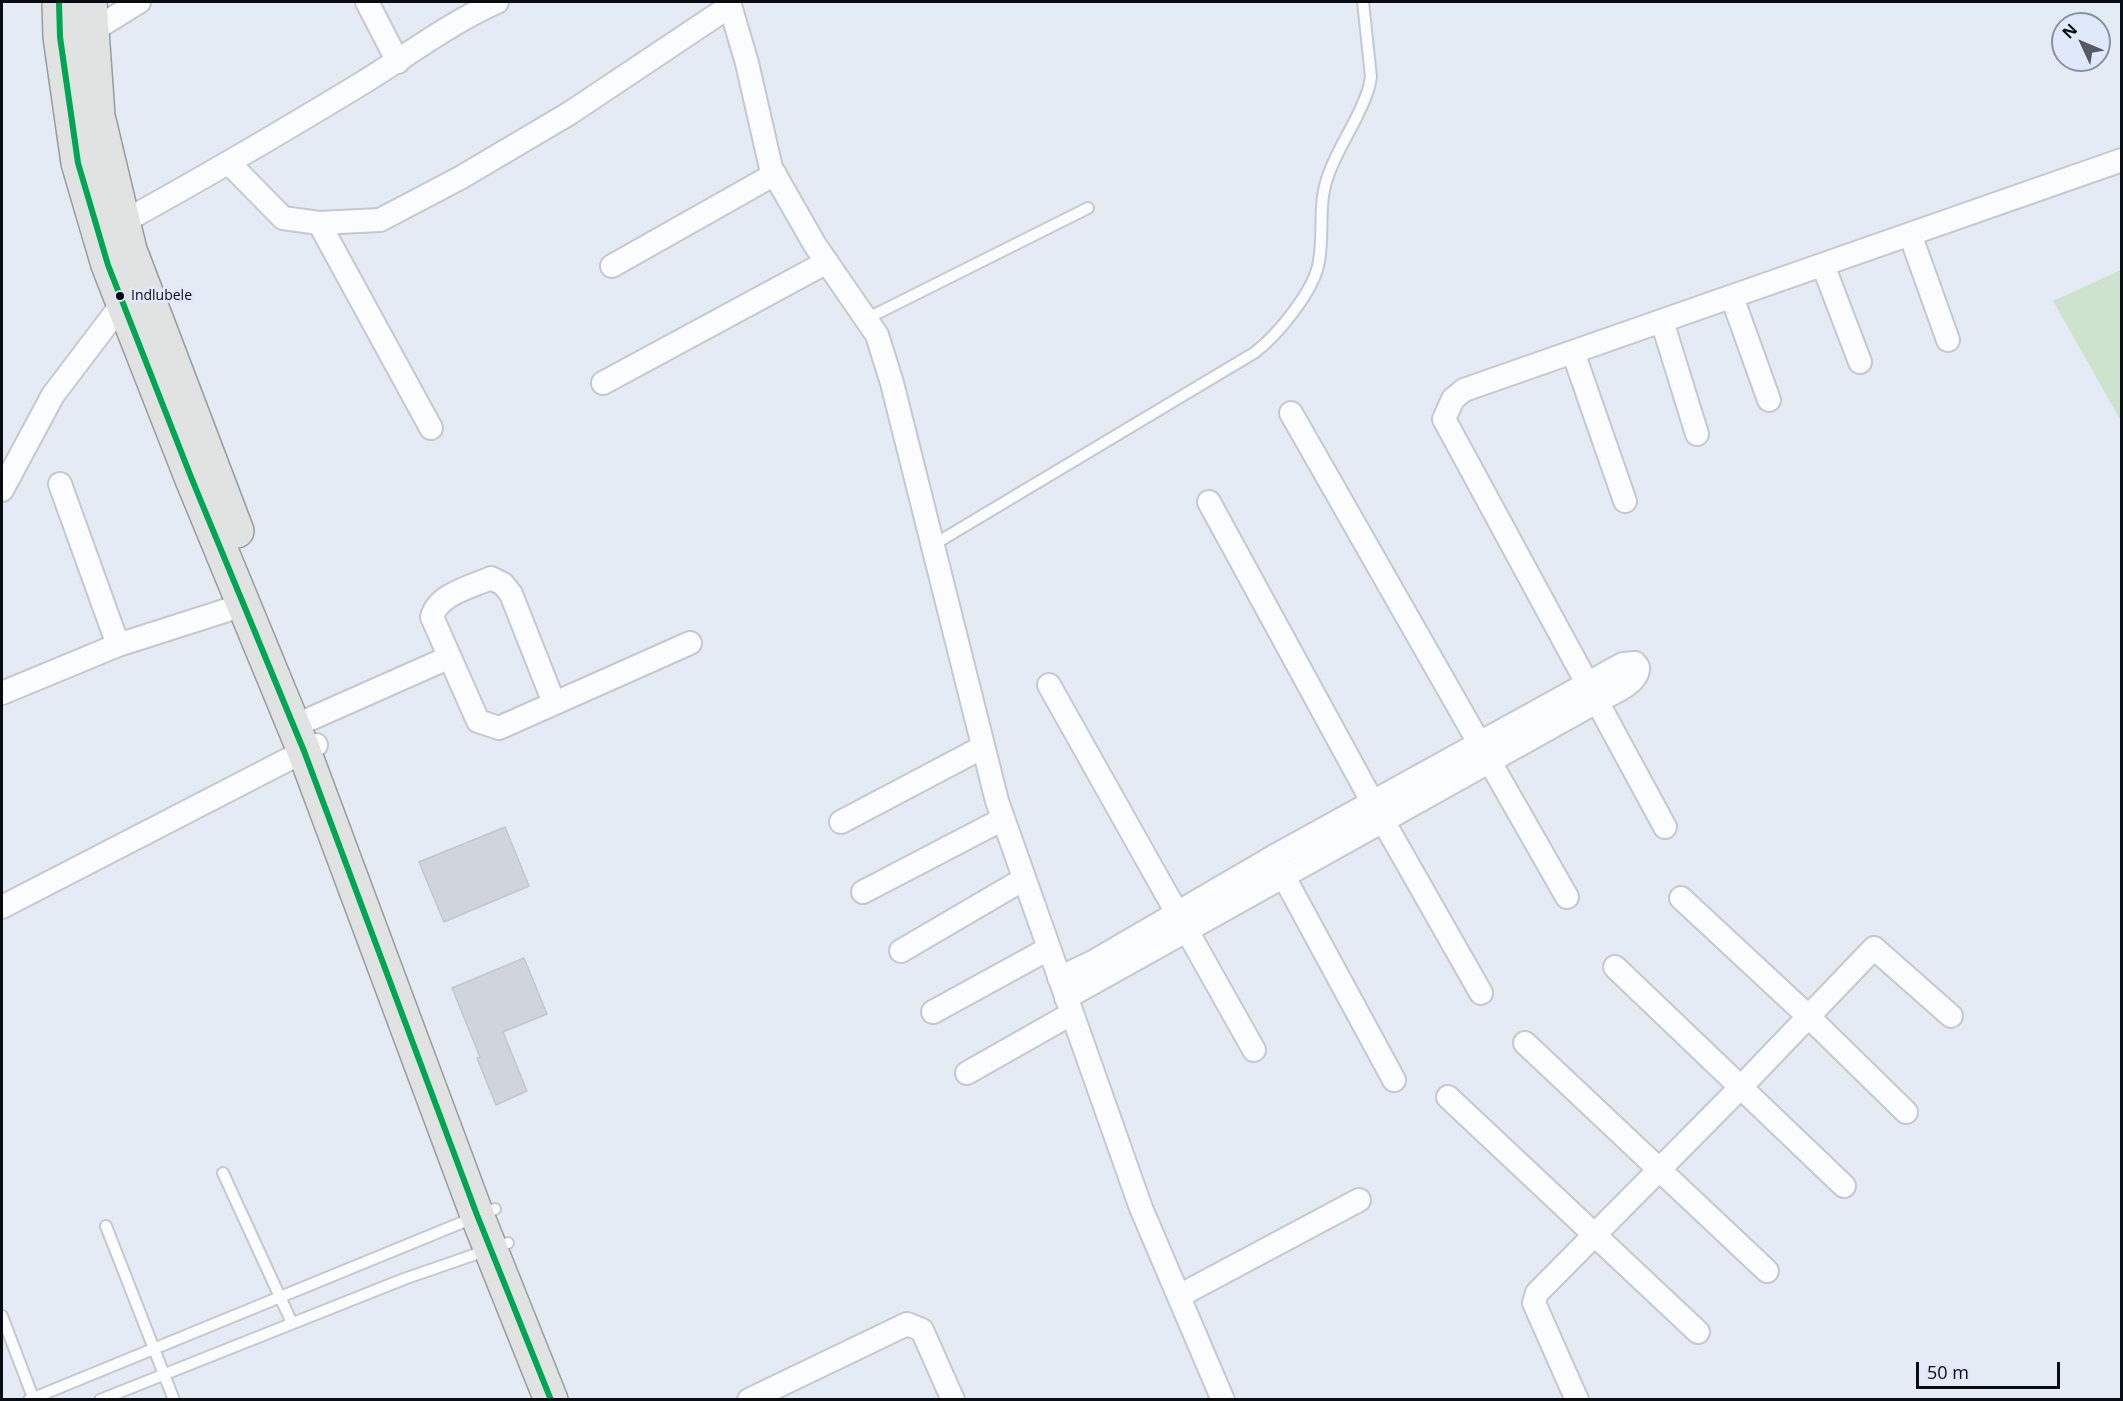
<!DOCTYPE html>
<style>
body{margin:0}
#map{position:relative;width:2123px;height:1401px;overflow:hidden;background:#e5ebf5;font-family:"Open Sans",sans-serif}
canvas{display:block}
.frame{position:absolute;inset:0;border:3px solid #090c12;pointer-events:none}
.north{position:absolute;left:2051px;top:12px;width:60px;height:60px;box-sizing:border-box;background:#dfe9fb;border:2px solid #89919e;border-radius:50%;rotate:314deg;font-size:16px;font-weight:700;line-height:24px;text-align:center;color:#090c12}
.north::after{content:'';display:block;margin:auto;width:21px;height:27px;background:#565a61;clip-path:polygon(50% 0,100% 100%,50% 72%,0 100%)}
.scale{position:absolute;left:1916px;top:1362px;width:144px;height:27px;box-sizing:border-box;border:3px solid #090c12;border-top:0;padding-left:8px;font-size:18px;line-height:21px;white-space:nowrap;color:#090c12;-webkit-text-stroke:4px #dfe9fb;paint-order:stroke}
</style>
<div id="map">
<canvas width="2123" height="1401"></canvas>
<div class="frame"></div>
<div class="north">N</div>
<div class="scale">50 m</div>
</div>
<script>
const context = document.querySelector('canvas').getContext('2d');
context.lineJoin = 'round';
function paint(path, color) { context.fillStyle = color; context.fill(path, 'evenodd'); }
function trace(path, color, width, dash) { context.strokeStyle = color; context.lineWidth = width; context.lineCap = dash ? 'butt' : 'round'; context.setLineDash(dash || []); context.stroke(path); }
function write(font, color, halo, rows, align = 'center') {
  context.font = font + ' "Open Sans",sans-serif'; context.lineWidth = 6; context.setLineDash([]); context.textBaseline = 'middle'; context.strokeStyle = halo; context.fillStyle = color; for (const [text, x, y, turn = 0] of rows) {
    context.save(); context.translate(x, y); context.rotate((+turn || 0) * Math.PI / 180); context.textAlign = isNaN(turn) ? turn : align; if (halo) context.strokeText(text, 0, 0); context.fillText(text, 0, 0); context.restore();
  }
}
paint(new Path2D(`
 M2121,270V421L2053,301Z`), '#cee3cd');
const building = new Path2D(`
 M505,827L529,886L444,922L419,862Z
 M524,958L547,1014L503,1032L527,1091L496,1105L477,1058L480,1057L452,988Z`);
paint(building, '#d0d4dc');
trace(building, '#c2c7ce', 1.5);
const lane = new Path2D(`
 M866,319L1088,208
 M933,545L1254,353C1277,336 1315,290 1319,261C1324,234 1318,206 1327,179C1337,147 1360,119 1369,87L1371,77L1363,2
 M223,1173L292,1323
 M106,1226L174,1400
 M2,1316L34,1400
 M29,1400L495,1209
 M100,1400L404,1279L508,1243`);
const street = new Path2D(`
 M367,2L398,62
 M729,2L747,63L771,168L815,245L877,335L892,383L997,801L1141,1208L1223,1400
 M92,31L139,2
 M229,163L283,218L319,223L380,220L460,178L570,113L730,6
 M123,222C205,177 285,130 364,82C408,55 450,23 497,2
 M319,223L431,428
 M1910,234L1948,340
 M1823,265L1860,362
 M612,266L775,174
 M1732,297L1769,400
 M1662,321L1697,434
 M1573,352L1625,501
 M603,383L827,262
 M1291,413L1567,897
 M60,484L118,645
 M2,490L53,395L122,304
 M1209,502L1373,803L1481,993
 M1049,685L1254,1050
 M2,693L118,645L243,605
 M554,703L511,594L503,584L491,578C471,587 438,594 432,617L478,721L499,728L690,643
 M308,720L450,657
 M841,822L983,747
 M1665,827L1444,419L1453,399L1464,390L2122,160
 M1277,864L1394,1080
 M863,892L1003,819
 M1681,898L1809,1017L1906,1112
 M2,907L316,745
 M901,951L1024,879
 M1615,967L1844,1186
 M1059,978L1093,962L1273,857L1623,664L1635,663L1638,667C1639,684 1610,694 1598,701L1066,998
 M933,1012L1048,949
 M1525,1043L1767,1271
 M967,1073L1071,1014
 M1448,1097L1698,1332
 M1179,1296L1359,1200
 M749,1400L907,1324L922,1330L953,1400
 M1577,1400L1534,1303L1537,1293L1740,1088L1874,948L1951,1016`);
const primary = new Path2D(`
 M59,2L60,37L78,163L108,265L191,477L304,751L477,1215L551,1400
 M90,2L98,116L130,250L237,531`);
trace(lane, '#c4c8d0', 14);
trace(street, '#c4c8d0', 26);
trace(primary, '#969d9b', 36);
trace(lane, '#fbfcfe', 10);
trace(street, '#fbfcfe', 22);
trace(primary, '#e0e3e1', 33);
trace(new Path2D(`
 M59,2L60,37L78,163L108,265L191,477L304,751L477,1215L551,1400`), '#00a651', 6);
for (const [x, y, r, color] of [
 [120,296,5,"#090c12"]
]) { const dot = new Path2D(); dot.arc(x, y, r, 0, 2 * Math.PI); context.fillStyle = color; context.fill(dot); trace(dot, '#dfe9fb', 2); }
write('14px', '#090c12', '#dfe9fb', [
 ["Indlubele",131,296]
], 'left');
</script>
